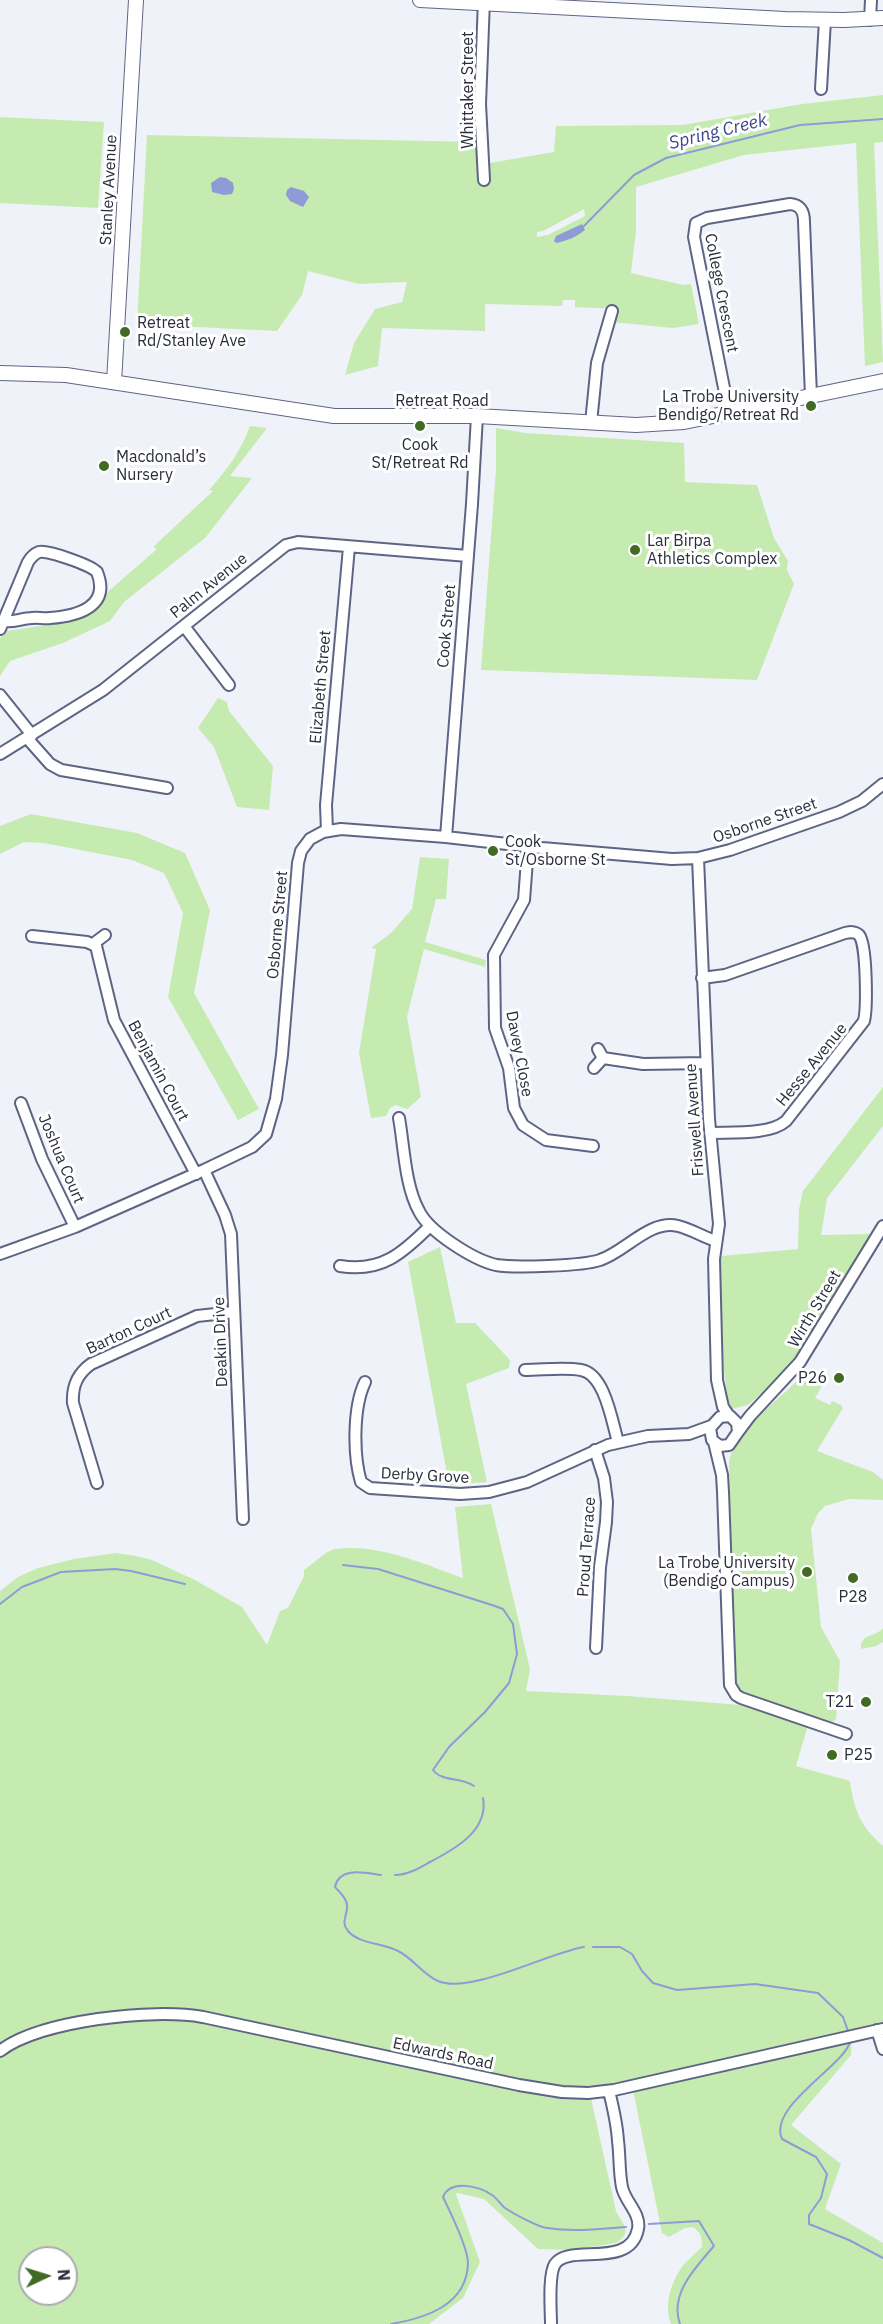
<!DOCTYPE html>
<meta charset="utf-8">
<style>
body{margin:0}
#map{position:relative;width:883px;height:2324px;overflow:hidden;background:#f0f2f9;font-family:"IBM Plex Sans",sans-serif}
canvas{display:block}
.north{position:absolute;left:18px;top:2246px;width:60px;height:60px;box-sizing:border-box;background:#fff;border:2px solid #aaabb1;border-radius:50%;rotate:86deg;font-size:16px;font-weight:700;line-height:24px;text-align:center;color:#2a2d3b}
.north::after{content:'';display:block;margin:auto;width:21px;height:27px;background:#416a25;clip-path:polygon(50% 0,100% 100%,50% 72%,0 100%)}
</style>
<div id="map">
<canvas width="883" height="2324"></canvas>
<div class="north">N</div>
</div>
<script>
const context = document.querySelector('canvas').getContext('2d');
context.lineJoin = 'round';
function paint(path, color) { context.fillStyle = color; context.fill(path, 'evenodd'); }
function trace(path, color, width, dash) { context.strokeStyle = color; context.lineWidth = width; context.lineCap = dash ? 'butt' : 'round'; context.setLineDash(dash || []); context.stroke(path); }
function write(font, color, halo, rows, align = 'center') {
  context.font = font + ' "IBM Plex Sans",sans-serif'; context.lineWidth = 6; context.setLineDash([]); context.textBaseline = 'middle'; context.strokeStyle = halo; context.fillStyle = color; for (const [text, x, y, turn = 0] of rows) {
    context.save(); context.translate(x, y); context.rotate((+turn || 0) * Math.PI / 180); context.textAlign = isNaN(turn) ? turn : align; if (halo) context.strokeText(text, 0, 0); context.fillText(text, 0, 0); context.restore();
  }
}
paint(new Path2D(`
 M883,95V142L874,143L883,362L865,366L856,143L744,155L636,187V231L631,273L683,285L691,284L699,324L673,328L612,322L616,309L575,307V300H563L562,306L485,304V331L382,328L378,366L345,375L354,343L375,309L402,302L407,282L359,284L308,271L302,295L277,331L137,324L147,135L477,142L478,165L554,152L556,126L683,125L802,104ZM584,209L585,216L548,235L537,237V232L543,231Z
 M0,117L104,122L98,208L0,203Z
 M250,426L267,428L230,476L252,478L205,538L124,602L110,621L63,643L10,661L0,676V638L7,631L53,624L89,614L98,606L103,596L157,549L153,547L213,491L209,490C227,470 241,451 250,426Z
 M496,428L525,433L684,443L685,482L757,485L774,538L788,561L787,570L794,584L757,680L481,670L496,469Z
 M218,698L227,702L229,711L273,766L269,810L237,807L214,747L198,728Z
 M31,814L137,833L185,853L210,910L194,993L259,1109L238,1120L168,997L183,913L164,873L132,860L44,843L24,842L0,854V826Z
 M420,857L449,859L446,899H436L425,942L486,960L485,967L424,949L407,1017L421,1097L407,1109L396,1105L390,1108L386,1116L371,1118L359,1053L376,949L371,948L391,933L412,909Z
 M883,1087V1126L827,1198L821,1235L872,1234L792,1366L748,1405L732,1409C721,1394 720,1280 721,1256L798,1249L799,1209L803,1191Z
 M440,1247L456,1323H475L510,1360L509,1368L466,1384L487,1482L449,1485L408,1262Z
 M805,1371L824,1382L815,1398L830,1405L832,1401L841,1405L843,1408L817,1451L873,1472L883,1480V1500L849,1499L825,1506L818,1513L811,1529L821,1627L840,1661L836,1719L831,1723L744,1694L736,1687L734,1673L729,1461C741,1418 780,1404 805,1371Z
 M491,1504L530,1669L526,1691L627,1696L741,1705L808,1725L796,1766L850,1781C854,1810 860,1826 883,1846V2023L852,2030L851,2055L791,2125L841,2164L825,2209L883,2243V2324H671C663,2305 672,2280 684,2264C690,2258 696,2253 702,2247C702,2237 701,2233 693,2227L685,2228L669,2237L662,2233L631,2080L601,2085H588L616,2211C622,2223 634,2233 616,2243L571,2250L538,2249L484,2199L457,2193L456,2194L480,2262L463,2298L429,2324H0V1591L18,1577L38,1568L74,1559L116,1553L136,1556L152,1560L195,1580L242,1607L267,1645L280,1611L288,1608L304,1576V1570C313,1564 325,1551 335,1549C378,1543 424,1564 463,1578L455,1507ZM30,2258H66V2294H30Z
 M883,1628V1642L876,1646L861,1649C860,1633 875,1638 883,1628Z`), '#c6ebb0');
paint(new Path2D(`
 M220,177L226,178L233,183L234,189L232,194L224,195L212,192L211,183Z
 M291,187L304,191L309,197L303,207L290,201L286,195L287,190Z
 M582,224L585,230C576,237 567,241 556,243L554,241L556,236Z`), '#8f9bd6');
trace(new Path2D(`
 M583,227L634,175L666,158L800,125L883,119
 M343,1565L378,1569L492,1605L503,1609L513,1624L517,1654L509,1683L485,1712L449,1747L433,1770C442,1782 462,1777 474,1786
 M0,1604L22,1587L61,1572L115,1569L131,1571L185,1584
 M381,1875C366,1873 339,1866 335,1887C339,1892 347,1898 347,1905C348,1915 340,1922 348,1931C359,1944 383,1943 398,1951C413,1958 422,1974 438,1981C470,1995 550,1952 584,1947
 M395,1875C408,1875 419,1868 430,1862C453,1850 489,1831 483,1798
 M593,1947H620L632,1954L642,1971L653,1983L677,1990L755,1984L818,1993L843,2017L848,2031
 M850,2041C847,2064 767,2106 782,2139L816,2157L827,2174L821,2198L809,2215V2224L849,2240L883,2258
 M649,2224L699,2221L714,2246C696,2267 669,2294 680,2324
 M391,2324C426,2318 467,2305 468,2263C468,2247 450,2212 443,2197C450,2179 479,2186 492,2195C497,2198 500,2204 505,2208C514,2214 538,2227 547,2228C573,2232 600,2229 626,2227`), '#8f9bd6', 2);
const street = new Path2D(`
 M484,0L480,104L484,180
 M870,20L871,0
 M821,89L825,20
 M729,413L694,237L696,223L707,218L790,204C801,205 804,212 804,222L811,396
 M591,423L597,363L612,311
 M184,626L229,685
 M0,629L28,562C31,557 34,554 39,552C48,550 90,565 97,572C111,607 77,616 50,618C44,619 38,617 32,618C22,618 13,623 4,621
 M0,695L32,735
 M27,738L50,764L61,770L167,788
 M0,754L103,690L286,545L298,542L468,556
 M327,831L326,805L349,547
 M446,837L472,504L477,416
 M528,847L524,900L494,955L495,1028L509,1068L514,1108L523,1125L546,1140L593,1146
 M698,858L709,1119L719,1224L714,1259L717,1380L723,1407L729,1416
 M32,936L87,942L96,946L114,1020L196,1174
 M93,944L105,935
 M702,978L725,975L845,933C850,932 855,931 859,935C867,944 867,1009 864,1021L786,1121C770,1135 731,1132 710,1133
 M603,1058L643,1064L706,1063
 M594,1068L603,1058L598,1049
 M21,1103L42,1159L75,1227
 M399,1118C404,1146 405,1186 419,1211C429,1232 474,1260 496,1265C515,1268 583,1266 600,1260C625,1252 650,1219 678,1226C691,1229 703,1237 716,1241
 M204,1170L225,1215L231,1234L243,1519
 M0,1254L75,1227L204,1170L252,1147L266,1134L276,1099L282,1055L298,863L301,851L310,839L323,832L341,829L446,837L542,848L672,859L698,858L730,850L839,812L862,801L883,784
 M340,1266C381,1273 403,1253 430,1226
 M525,1370C543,1370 563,1367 581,1370C605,1374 612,1422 618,1442
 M365,1382C353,1407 353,1455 361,1482L370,1488L460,1494L489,1492L527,1482L608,1445L648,1436L689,1434L711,1426
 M730,1416L737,1423L738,1432L729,1445L720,1446L712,1440L710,1428L720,1417Z
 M738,1432L750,1416L800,1362L883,1226
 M714,1442L722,1475L723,1492L730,1685L736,1695L741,1698L846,1734
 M595,1450L604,1478L607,1502L606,1522L600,1567L596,1648
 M97,1483L73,1403C72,1386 77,1374 91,1364L197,1316L234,1312
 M877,2030L883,2049
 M0,2051C40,2020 154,2008 203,2017L519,2085L562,2092L588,2093L614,2090L883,2029
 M551,2324C551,2311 548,2275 555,2264C569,2243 630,2270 638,2229C641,2213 625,2202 622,2187C619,2172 620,2156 618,2141C617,2124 613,2107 609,2091`);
const secondary = new Path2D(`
 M420,0L785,19L844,20L883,18
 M0,373L66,375L334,416H477L636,425L684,422L883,381
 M114,382L136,0`);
trace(street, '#5e6584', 14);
trace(secondary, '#5e6584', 16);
trace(street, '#fff', 10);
trace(secondary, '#fff', 14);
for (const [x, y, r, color] of [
 [125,332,6,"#416a25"],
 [811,406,6,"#416a25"],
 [420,426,6,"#416a25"],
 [104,466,6,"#416a25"],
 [635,550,6,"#416a25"],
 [493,851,6,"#416a25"],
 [839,1378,6,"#416a25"],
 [807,1572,6,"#416a25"],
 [853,1578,6,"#416a25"],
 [866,1702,6,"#416a25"],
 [832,1755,6,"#416a25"]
]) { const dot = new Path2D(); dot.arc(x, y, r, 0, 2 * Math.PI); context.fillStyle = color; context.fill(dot); trace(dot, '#fff', 2); }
write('16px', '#2a2d3b', '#fff', [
 ["Whittaker Street",468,90,-90],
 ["Stanley Avenue",109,190,-87],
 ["College Crescent",721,293,79],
 ["Retreat Road",442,401],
 ["Palm Avenue",209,586,-39],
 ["Cook Street",447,626,-85],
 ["Elizabeth Street",321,687,-85],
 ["Osborne Street",765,821,-19],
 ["Osborne Street",278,925,-85],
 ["Davey Close",519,1054,79],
 ["Hesse Avenue",812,1065,-51],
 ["Benjamin Court",158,1071,62],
 ["Friswell Avenue",695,1120,-94],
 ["Joshua Court",61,1159,67],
 ["Wirth Street",815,1309,-59],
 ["Barton Court",129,1331,-25],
 ["Deakin Drive",221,1342,-92],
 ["Derby Grove",425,1476,3],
 ["Proud Terrace",587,1547,-86],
 ["Edwards Road",443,2054,12]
]);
write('16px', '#2a2d3b', '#fff', [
 ["Retreat",137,323],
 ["Rd/Stanley Ave",137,341],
 ["La Trobe University",799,397,"right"],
 ["Bendigo/Retreat Rd",799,415,"right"],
 ["Cook",420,445,"center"],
 ["St/Retreat Rd",420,463,"center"],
 ["Macdonald’s",116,457],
 ["Nursery",116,475],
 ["Lar Birpa",647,541],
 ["Athletics Complex",647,559],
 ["Cook",505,842],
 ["St/Osborne St",505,860],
 ["P26",827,1378,"right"],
 ["La Trobe University",795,1563,"right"],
 ["(Bendigo Campus)",795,1581,"right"],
 ["P28",853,1597,"center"],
 ["T21",854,1702,"right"],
 ["P25",844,1755]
], 'left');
write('italic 18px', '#3c458d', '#fff', [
 ["Spring Creek",718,132,-14]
]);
</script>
